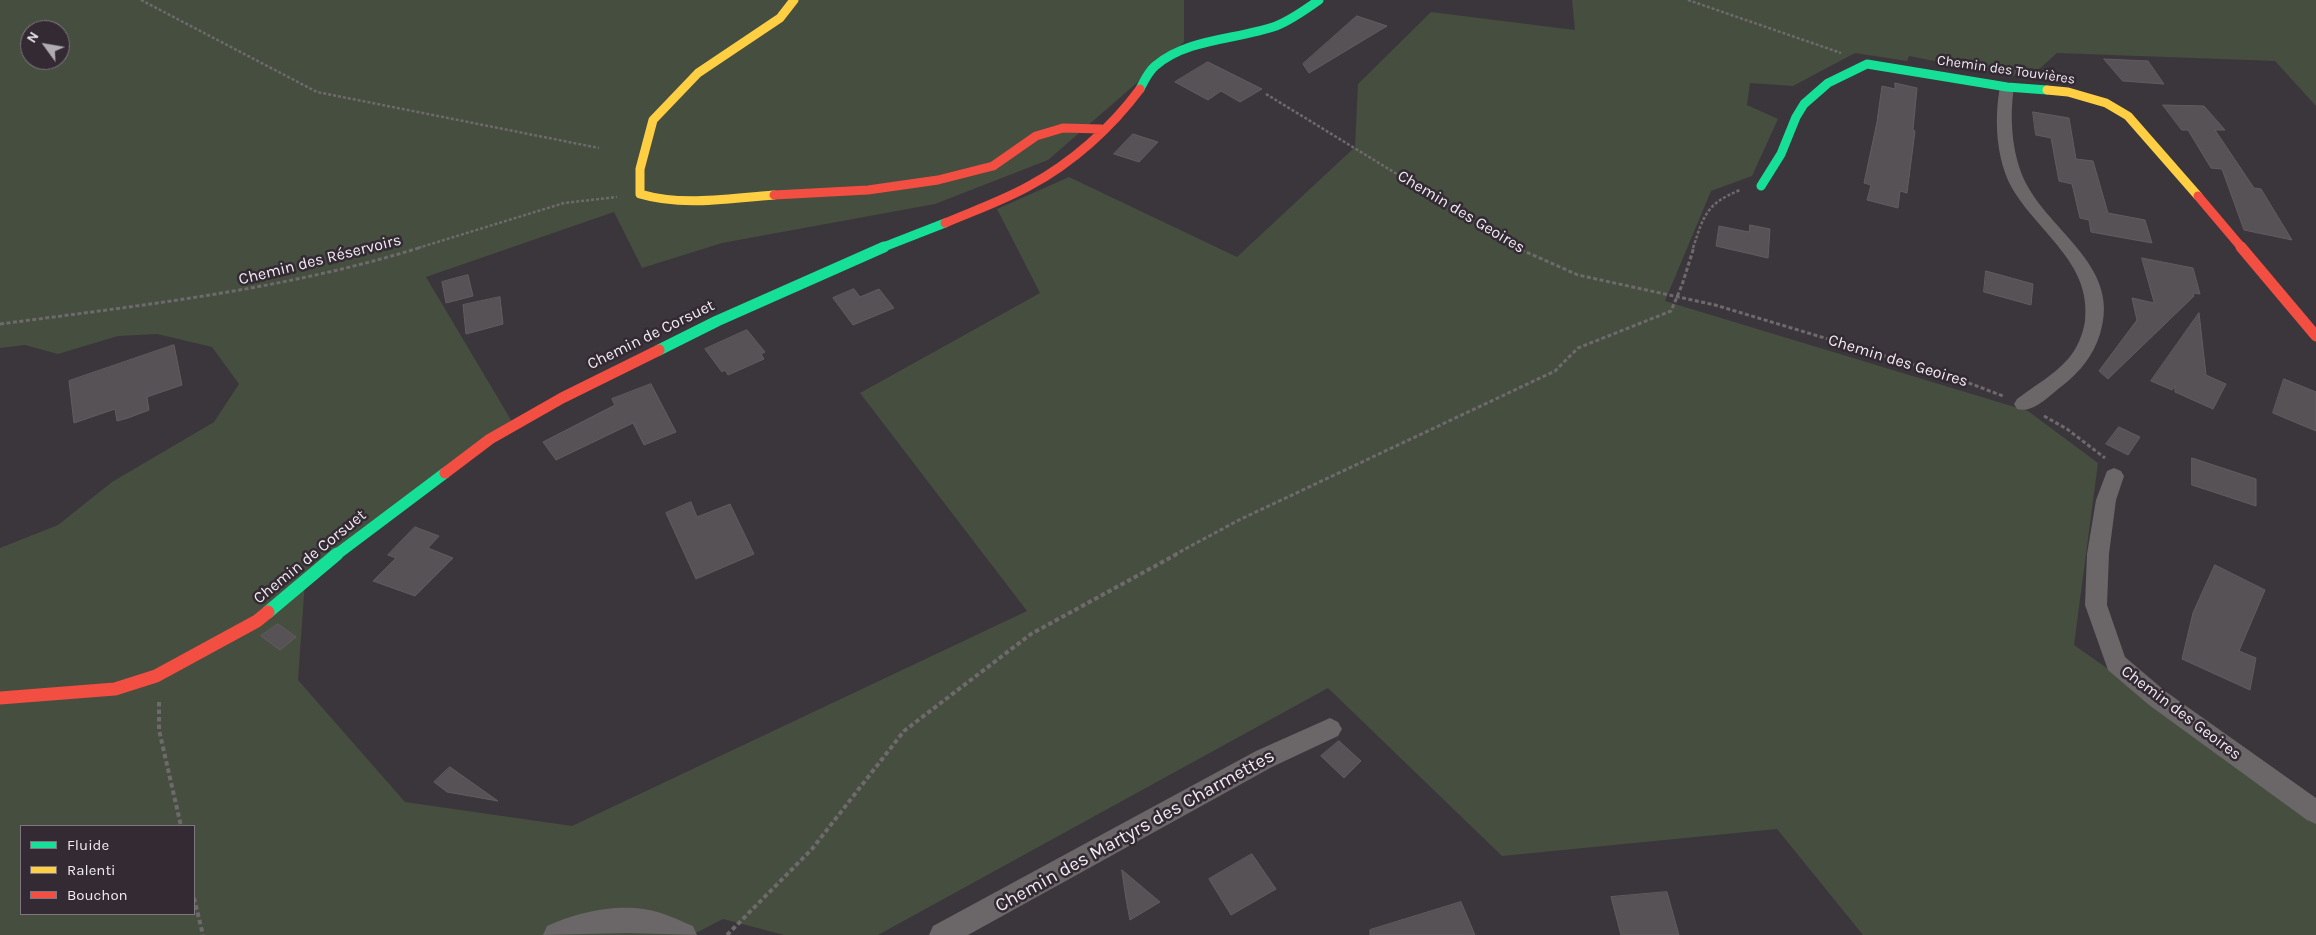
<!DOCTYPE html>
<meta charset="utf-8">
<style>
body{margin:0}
#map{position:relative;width:2316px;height:935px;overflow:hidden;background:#3b363c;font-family:Karla,sans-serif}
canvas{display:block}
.legend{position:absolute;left:20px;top:825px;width:175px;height:90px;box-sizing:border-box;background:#332a34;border:1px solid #7f7780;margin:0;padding:6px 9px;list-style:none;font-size:15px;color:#f0eaf1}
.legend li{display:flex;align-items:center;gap:10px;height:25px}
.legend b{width:25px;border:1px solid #7f7780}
.north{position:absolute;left:20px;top:20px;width:50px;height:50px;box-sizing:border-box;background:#332a34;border:1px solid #7f7780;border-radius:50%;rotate:302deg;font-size:14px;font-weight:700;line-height:20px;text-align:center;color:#f0eaf1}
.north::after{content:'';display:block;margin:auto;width:18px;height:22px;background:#b1abb2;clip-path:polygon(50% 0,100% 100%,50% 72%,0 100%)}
</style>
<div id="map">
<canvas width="2316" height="935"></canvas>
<ul class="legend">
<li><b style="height:6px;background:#16e098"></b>Fluide</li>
<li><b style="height:6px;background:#ffcf43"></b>Ralenti</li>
<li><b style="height:6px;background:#f24e42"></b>Bouchon</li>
</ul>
<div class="north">N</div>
</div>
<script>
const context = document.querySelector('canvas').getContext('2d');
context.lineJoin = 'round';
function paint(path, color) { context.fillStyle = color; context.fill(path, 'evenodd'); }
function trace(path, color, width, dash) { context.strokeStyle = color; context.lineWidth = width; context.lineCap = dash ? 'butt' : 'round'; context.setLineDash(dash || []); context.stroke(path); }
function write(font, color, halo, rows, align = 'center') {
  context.font = font + ' Karla,sans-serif'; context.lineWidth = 5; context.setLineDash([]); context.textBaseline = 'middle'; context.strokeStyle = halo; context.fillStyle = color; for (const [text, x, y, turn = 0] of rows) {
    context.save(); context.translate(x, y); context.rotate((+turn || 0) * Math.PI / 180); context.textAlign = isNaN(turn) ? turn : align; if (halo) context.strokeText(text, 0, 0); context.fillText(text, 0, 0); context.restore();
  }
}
paint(new Path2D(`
 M0,0H1184V42L1048,160L935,204L722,243L642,268L614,212L426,277L514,425L305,581L298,680L405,802L572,826L1027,611L860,393L1040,293L997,209L1069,177L1237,257L1355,147L1358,84L1431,12L1575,30L1572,0H2316V106L2275,61L2057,53L2037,71L2010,76L1909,56L1907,61L1855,53L1793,86L1750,83L1747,105L1778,119L1752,176L1711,191L1665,301L2028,411L2098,463L2074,645L2316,815V935H1863L1777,829L1502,856L1328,688L878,935H784L723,919L692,935H0V548L58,525L112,482L214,422L239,384L212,347L157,334L118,336L58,354L25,345L0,348ZM30,30H60V60H30ZM21,826H194V914H21Z`), '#454e3f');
const building = new Path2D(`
 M1357,16L1387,26L1309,73L1303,64Z
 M2104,59L2148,61L2164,84L2123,81Z
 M1208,62L1262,89L1240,102L1221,91L1208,100L1175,82Z
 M1895,83L1917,88L1913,130L1915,131L1907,193L1900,191L1898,208L1867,200L1871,185L1864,183L1877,122L1882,86L1895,89Z
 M2163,105L2204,106L2225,130H2215L2254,188L2261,189L2292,240L2244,230L2222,169L2211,168L2188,130H2182Z
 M2033,112L2069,118L2076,159L2093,161L2108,213L2145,220L2152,243L2091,232L2089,220L2080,218L2072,184L2059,181L2051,138L2036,135Z
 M1133,134L1158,142L1139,162L1114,154Z
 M1750,225L1770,229L1768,258L1716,246L1719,226L1749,232Z
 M2142,258L2193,268L2200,294L2193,293L2194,296L2108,379L2099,371L2137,320L2132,298L2154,303Z
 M1986,271L2033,284L2031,305L1984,292Z
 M468,275L473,296L446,303L442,282Z
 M854,289L860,297L879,289L894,308L853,325L833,298Z
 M500,297L503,324L466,334L463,305Z
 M2199,313L2206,375L2226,384L2213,409L2175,392V386L2172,390L2151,381Z
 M747,330L765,352L761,354L764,359L728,375L725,370L722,372L705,349Z
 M174,345L182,385L147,397L149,410L128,418L117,421L115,409L74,423L69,381Z
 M2284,379L2316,392V431L2273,413Z
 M651,384L676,432L644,445L633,423L556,460L543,442L615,405L612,399Z
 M2119,427L2140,437L2128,455L2106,444Z
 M2192,458L2256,479V506L2192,485Z
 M691,502L697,517L730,504L754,554L696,579L666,513Z
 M415,527L439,536L428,548L453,558L415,596L373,581L396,558L388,555Z
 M2215,565L2265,590L2239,651L2256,658L2250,690L2182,659L2193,613Z
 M278,624L296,637L280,650L261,636Z
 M1339,741L1361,761L1344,778L1321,756Z
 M450,767L498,801L447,792L434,782Z
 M1252,854L1276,889L1231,915L1209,879Z
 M1122,870L1160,902L1130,920L1126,899Z
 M1667,892L1679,935H1621L1611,897Z
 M1461,902L1475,935H1370V930Z`);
paint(building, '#575255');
trace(building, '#625c5f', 1);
trace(new Path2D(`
 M141,0L317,92L599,148
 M1688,0L1841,53
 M1266,94L1518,248
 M418,248L564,203L617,197
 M1693,248C1704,215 1706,204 1740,190`), '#6e6a6c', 2.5, [3, 2]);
trace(new Path2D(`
 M1515,247L1578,275L1715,305L1948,375L2003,396
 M0,324C143,305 284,290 422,247
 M2044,416L2067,429L2105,458
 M1174,555L1239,520L1555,371L1578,348L1671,311L1682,285L1694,247`), '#6e6a6c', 3, [4, 2.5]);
trace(new Path2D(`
 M159,702V730L181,826
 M194,898L203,935
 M727,935L812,849L904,731L1031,634L1177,554`), '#6e6a6c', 4, [4.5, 3]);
paint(new Path2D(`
 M2007,83L2014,87C2009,119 2012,159 2028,187C2056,236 2121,269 2100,334C2093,356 2080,372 2062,386C2050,395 2033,414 2017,409L2014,404L2017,399C2034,386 2054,375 2068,359C2077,349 2083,334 2085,321C2092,263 2038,233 2012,188C1996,159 1994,119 2000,87Z
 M2114,468L2121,471L2124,476L2116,500L2109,554L2107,605L2125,657L2165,691L2316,798V824L2307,820L2149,705L2108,670L2085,605L2087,554L2096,500L2107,471Z
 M1330,718L1338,722L1342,729L1338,736L1272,767L968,935H929L933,926L1256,751Z
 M615,908C649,906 663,913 693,926L697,935L628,933L543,935L547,926C569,916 591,910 615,908Z`), '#6b6667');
trace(new Path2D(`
 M1140,89C1144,81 1148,72 1155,66C1188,38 1236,40 1276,26C1291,20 1305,10 1319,0
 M1761,186L1781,154L1796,117L1804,104L1828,83L1867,64L2007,87L2047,90
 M881,248L945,223`), '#16e098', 9);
trace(new Path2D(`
 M659,350L717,321L884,247
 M336,555L445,473`), '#16e098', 11);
trace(new Path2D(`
 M268,612L337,554`), '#16e098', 13);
trace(new Path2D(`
 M2047,90L2068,92L2106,103L2128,116L2198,196
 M774,195C729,198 684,207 640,194V169L653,120L698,73L780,18L794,0`), '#ffcf43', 9);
trace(new Path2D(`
 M774,195L868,190L938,180L993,166L1036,136L1063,128L1101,129
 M2198,196L2242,248
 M945,223C973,211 1002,201 1029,186C1072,163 1111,128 1140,89`), '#f24e42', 9);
trace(new Path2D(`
 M2241,247L2316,336
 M445,473L490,439L562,398L659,350`), '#f24e42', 11);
trace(new Path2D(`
 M0,698L115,689L156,676L257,621L268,612`), '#f24e42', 13);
write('14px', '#f0eaf1', '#332a34', [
 ["Chemin des Touvières",2006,70,8]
]);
write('16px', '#f0eaf1', '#332a34', [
 ["Chemin des Geoires",1461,212,31],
 ["Chemin des Réservoirs",320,260,-14],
 ["Chemin de Corsuet",651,335,-26],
 ["Chemin des Geoires",1898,361,17],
 ["Chemin de Corsuet",310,557,-39],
 ["Chemin des Geoires",2181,713,37]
]);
write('19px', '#f0eaf1', '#332a34', [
 ["Chemin des Martyrs des Charmettes",1135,831,-29]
]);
</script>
